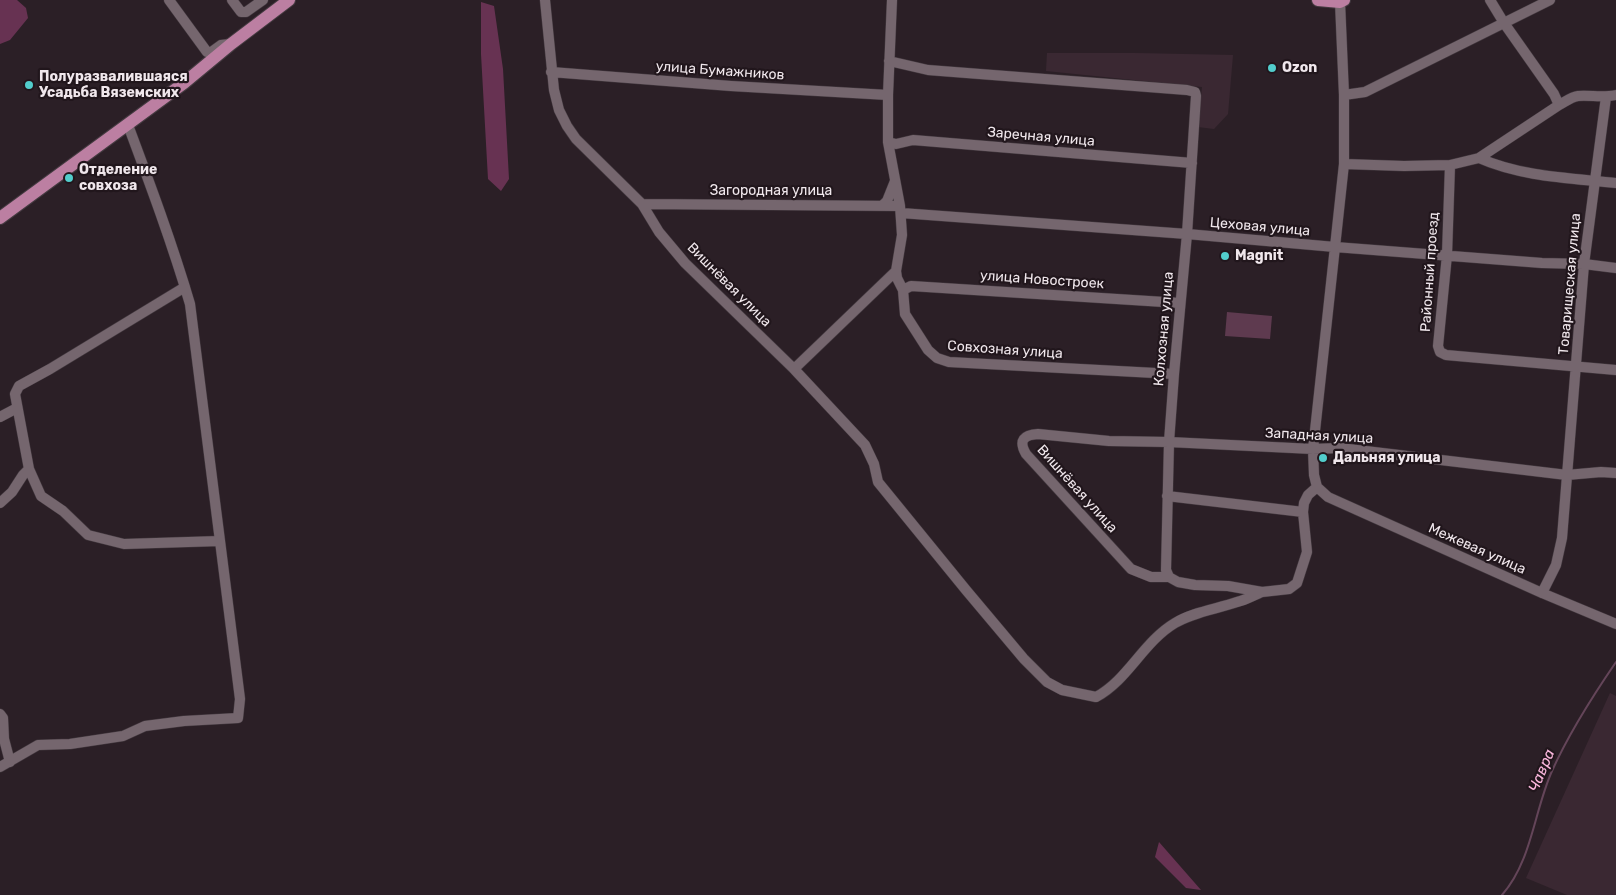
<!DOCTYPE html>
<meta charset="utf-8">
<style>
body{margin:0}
canvas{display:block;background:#2b1f26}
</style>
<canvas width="1616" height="895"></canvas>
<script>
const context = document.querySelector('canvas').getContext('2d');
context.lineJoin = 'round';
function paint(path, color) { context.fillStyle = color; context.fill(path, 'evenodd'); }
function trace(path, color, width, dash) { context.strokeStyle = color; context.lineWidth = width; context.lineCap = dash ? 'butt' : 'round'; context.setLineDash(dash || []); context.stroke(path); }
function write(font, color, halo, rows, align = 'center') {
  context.font = font + ' Rubik,sans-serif'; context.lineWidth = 4.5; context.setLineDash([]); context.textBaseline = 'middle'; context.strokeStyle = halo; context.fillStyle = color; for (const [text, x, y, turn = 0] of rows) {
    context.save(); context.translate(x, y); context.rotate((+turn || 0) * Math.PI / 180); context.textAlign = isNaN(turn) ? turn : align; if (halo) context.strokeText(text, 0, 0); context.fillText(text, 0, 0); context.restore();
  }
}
paint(new Path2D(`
 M1047,53H1135L1233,55L1228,114L1214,129L1198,127L1202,87L1046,71Z
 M1610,693L1616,696V895H1567L1526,878Z`), '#3a2832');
paint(new Path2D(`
 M1227,312L1272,316L1270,339L1225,336Z`), '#5e3a4f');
paint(new Path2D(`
 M0,0H17L26,8L28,18L10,40L0,44Z
 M481,2L494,6L503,69L509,179L501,191L488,179L481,54Z
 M1159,842L1201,890L1186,888L1155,857Z`), '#673252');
trace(new Path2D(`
 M1502,895C1532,861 1534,811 1552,771C1569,733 1592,697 1616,662`), '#644559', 2);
const minor = new Path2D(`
 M169,0L207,52L210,53L221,45L230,44
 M232,0L241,12H246L263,0
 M545,0L554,90L559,110L567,126L576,139L642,204L659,232L685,263L794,369L865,445L874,464L878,482L966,590L1024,659L1047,682L1062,690L1096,697C1128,680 1143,642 1175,623C1193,612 1217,609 1237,602C1246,600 1254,595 1262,592
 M892,0L888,95V142L900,206L902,235L896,271L897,278L903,290L905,314L928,350L937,358L949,362L1174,374
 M1490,0L1504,23L1554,94L1559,105
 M1340,2L1344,95V164L1313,449L1314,475L1317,487L1328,497L1542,593L1616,624
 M889,61L928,70L1187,90L1195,92L1196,96L1187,234L1174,374L1169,442L1166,570L1169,577L1178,582L1195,585L1228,586L1262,592L1289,589L1297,583L1307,552L1303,512L1304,503L1308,495L1317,487
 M551,72L731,86L888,95
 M1344,95L1365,92L1550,0
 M128,125C150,184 172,243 190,304L220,541L124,544L88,535L63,511L41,496L29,469L15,394L19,386L50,369L185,287
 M888,142L896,144L913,140L1192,163
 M1479,158C1522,177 1570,178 1616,183
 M1344,164L1404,166L1450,165L1479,158L1559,105C1565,102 1571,97 1578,96C1591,95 1603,98 1616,95
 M1450,165L1447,255L1438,346L1440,352L1446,355L1616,370
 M642,204L900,206
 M882,206L887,201L895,181
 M901,213L1187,234L1335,247L1542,263L1584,264L1616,268
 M903,290L911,286L1180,303
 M794,369L896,271
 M0,417L17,408
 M1167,496L1303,512
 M0,503L12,492L23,475L29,469
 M1169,577H1151L1131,569L1026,454C1018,440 1024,435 1038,434L1109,441L1169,442L1313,449L1340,448L1567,475L1601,472L1616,473
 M1542,593L1556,565L1562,538L1584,264L1606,97
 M0,714L3,718L4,739L10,762
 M0,767L38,745L70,744L123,736L145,726L184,721L238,718L240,699L220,541`);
const major = new Path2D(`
 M1318,0L1340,2L1344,0
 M0,218L184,83L231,44L289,0`);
trace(minor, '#443a40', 11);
trace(major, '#443a40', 14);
trace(minor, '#75666e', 10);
trace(major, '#bc7fa2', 12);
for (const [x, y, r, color] of [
 [1272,68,5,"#52cdcc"],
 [29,85,5,"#52cdcc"],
 [69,178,5,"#52cdcc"],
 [1225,256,5,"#52cdcc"],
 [1323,458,5,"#52cdcc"]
]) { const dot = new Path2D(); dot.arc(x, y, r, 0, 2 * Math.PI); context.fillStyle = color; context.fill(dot); trace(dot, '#21161c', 2); }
write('bold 14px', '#f0e7ec', '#21161c', [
 ["Ozon",1282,68],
 ["Полуразвалившаяся",39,77],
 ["Усадьба Вяземских",39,93],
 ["Отделение",79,170],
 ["совхоза",79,186],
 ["Magnit",1235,256],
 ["Дальняя улица",1333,458]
], 'left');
write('14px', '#f0e7ec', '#21161c', [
 ["улица Бумажников",720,71,4],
 ["Заречная улица",1041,137,5],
 ["Загородная улица",771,191],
 ["Цеховая улица",1260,227,5],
 ["Районный проезд",1430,272,-86],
 ["улица Новостроек",1042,280,4],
 ["Товарищеская улица",1570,284,-85],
 ["Вишнёвая улица",729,285,45],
 ["Колхозная улица",1164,329,-85],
 ["Совхозная улица",1005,350,4],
 ["Западная улица",1319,436,3],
 ["Вишнёвая улица",1077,489,48],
 ["Межевая улица",1477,549,24]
]);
write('italic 15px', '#fab6dc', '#21161c', [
 ["Чавра",1542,771,-67]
]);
</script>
